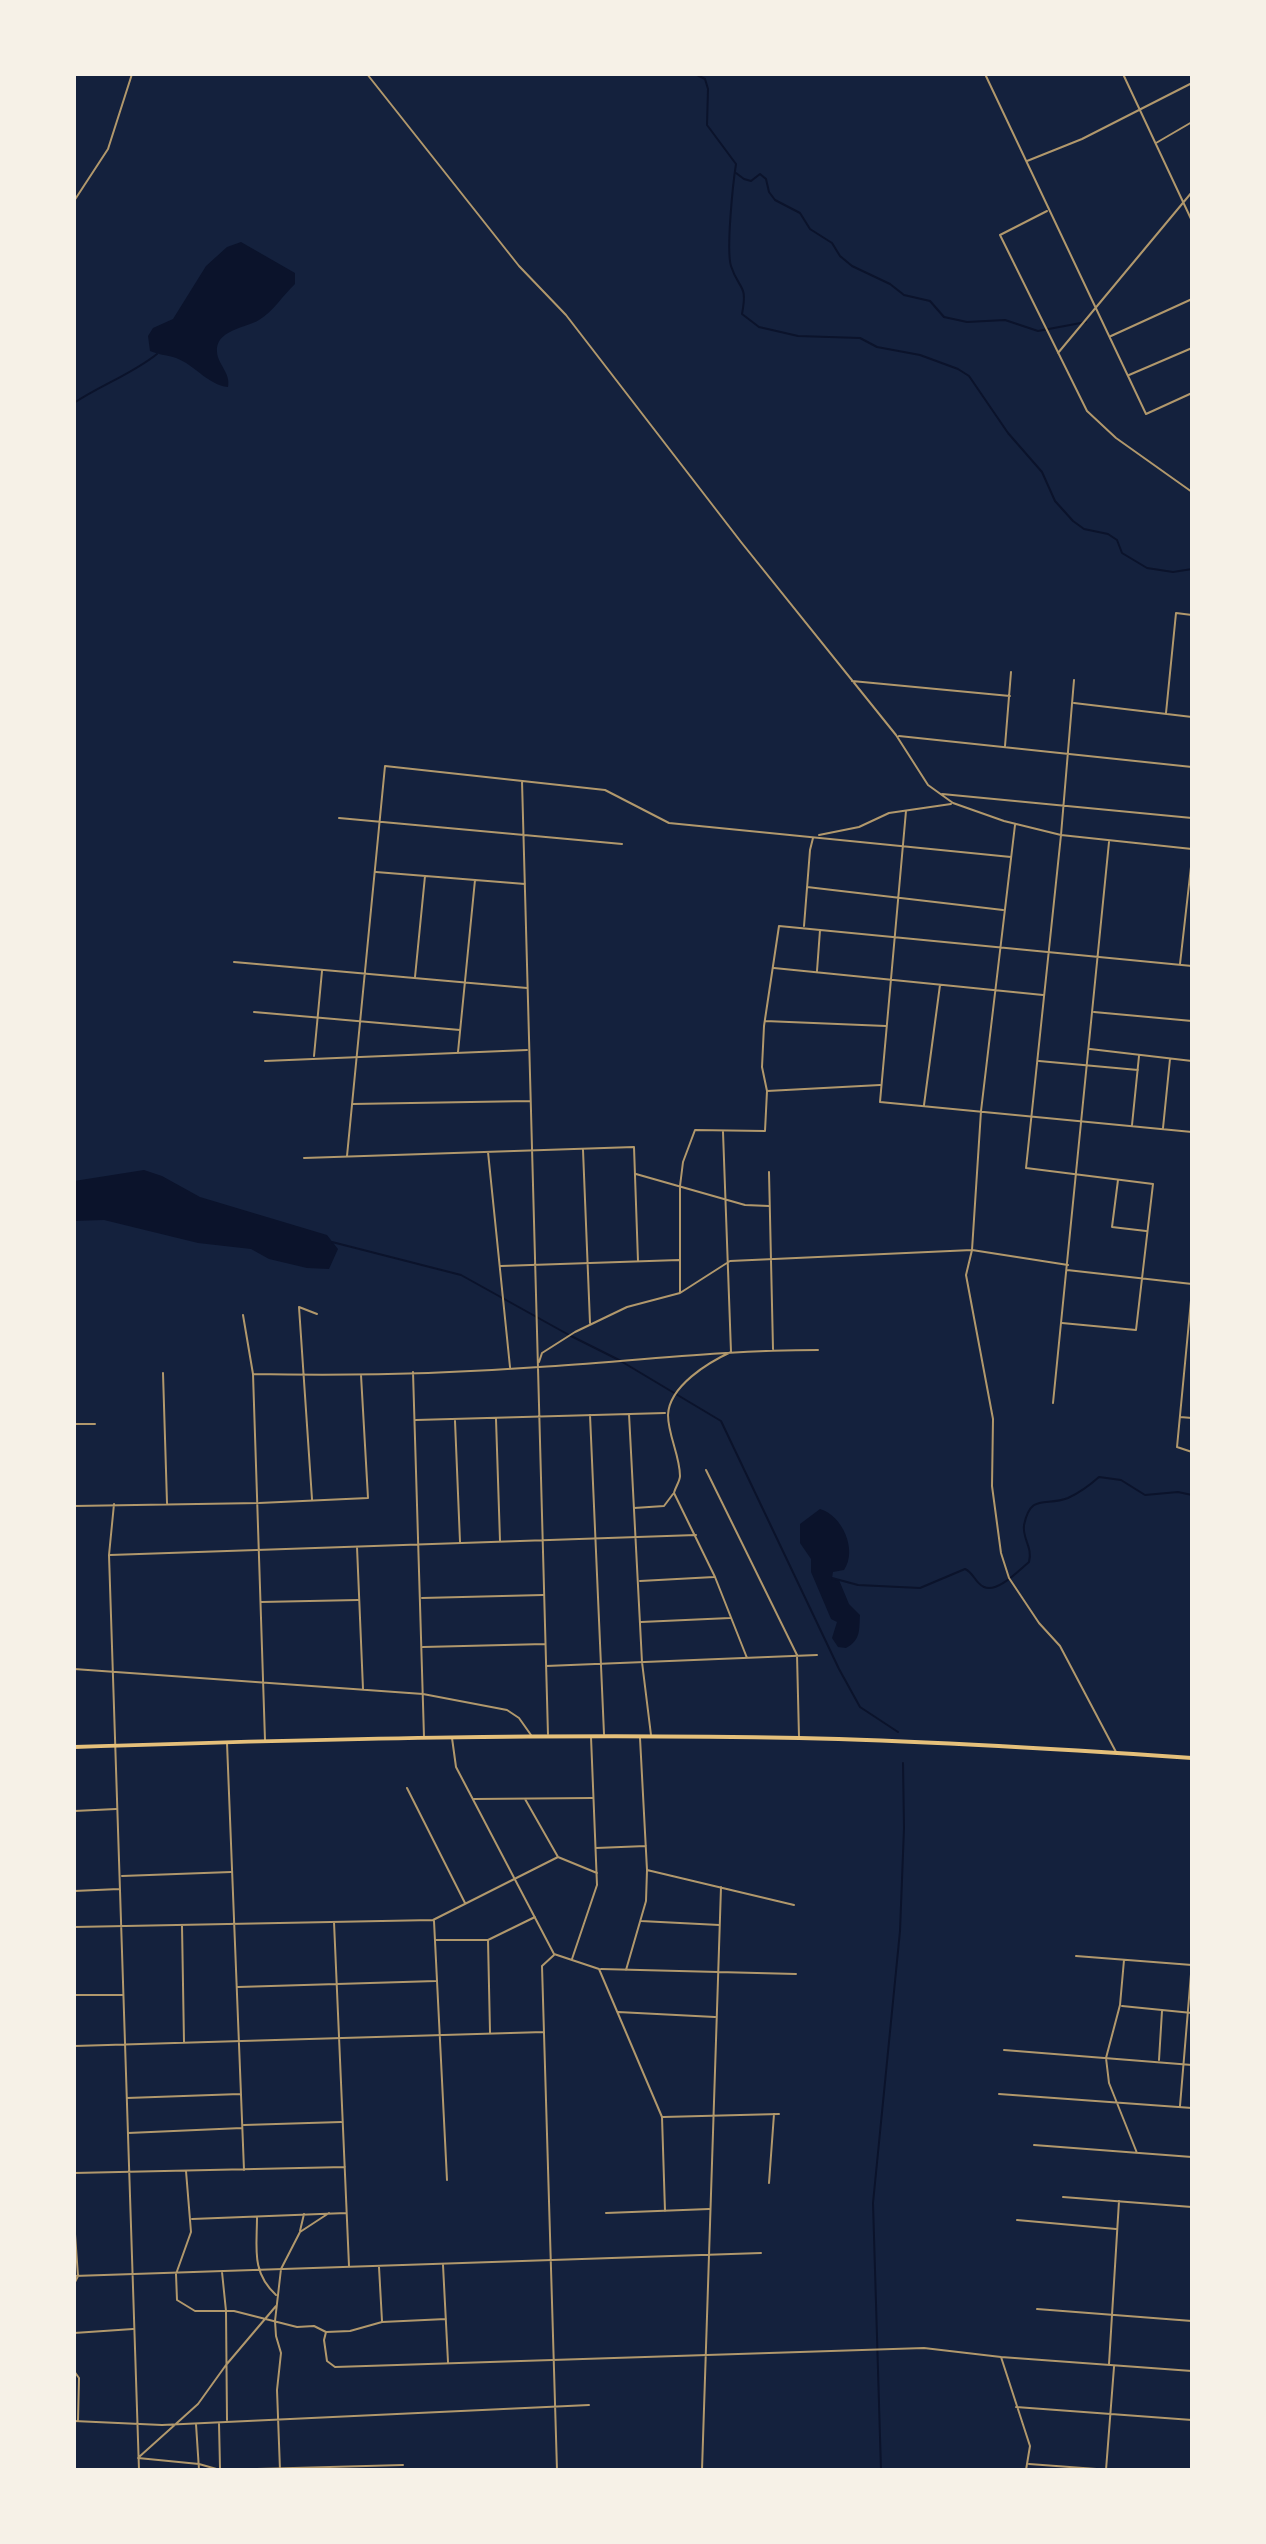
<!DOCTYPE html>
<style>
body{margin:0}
#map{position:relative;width:1266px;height:2544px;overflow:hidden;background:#14213d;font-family:Quicksand,sans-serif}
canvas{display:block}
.frame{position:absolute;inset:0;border:76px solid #f6f1e7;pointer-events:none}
</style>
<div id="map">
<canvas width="1266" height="2544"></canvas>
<div class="frame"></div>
</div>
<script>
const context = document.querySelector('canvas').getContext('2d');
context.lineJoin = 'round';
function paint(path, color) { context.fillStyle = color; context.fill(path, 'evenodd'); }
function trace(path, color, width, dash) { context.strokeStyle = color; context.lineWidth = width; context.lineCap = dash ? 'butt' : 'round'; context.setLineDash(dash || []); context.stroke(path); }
paint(new Path2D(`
 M241,242L295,273V284C283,295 273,312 259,320C246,328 215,330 217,352C218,365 231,373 228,387C208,385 195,365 176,358C168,355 159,355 150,351L148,336L153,328L173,319L206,266L227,247Z
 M144,1170L162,1176L200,1197L327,1235L338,1249L329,1269L307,1268L269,1259L251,1249L198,1243L104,1220L74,1221V1181Z
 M820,1509C842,1515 858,1550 844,1570L833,1572L832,1578L839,1580L849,1604L860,1615C859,1630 861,1640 846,1648L838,1647L832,1638L837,1622L831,1619L811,1572V1559L800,1543V1524Z`), '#0b132b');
trace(new Path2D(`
 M695,74L705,79L708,89L707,125L736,164C733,183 726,250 731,266C739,291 748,283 742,314L759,327L798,336L860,338L877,347L920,355L958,369L969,376L1008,433L1042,472L1055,501L1073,521L1084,529L1108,534L1117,540L1122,553L1147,568L1173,572L1192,569
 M736,173L744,179L751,181L760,174L766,179L769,192L775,200L800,213L810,229L832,243L840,256L852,266L890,284L904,295L930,301L944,317L967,322L1005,320L1038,331L1086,322
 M74,403C101,385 132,374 157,354
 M332,1242L461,1275L569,1335L619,1360L721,1421L839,1669L860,1707L898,1732
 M832,1578L858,1585L920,1588L965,1569C974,1573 975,1583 984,1587C998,1593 1019,1570 1029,1562C1033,1547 1022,1539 1024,1525C1031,1492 1046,1507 1068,1498C1079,1493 1090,1485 1099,1477L1121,1480L1145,1495L1178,1492L1192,1495
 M881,2470L873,2203L900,1931L904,1828L903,1763`), '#0b132b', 2);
trace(new Path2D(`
 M367,74L519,266L566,315L741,542L896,735L928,785L953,803L1004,821L1061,835L1192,849
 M985,74L1146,414L1192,393
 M1123,74L1192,221
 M1156,143L1192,122
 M1027,161L1082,139L1192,83
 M74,201L108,149L132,74
 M1047,211L1000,235L1087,411L1116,438L1192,492
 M1111,336L1192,299
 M1058,353L1192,192
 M1129,375L1192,348
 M852,681L1010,696
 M1074,703L1192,717
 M1166,713L1176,613L1192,615
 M899,736L1192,767
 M1005,746L1011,672
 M522,781L548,1734
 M942,794L1192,818
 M906,811L880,1102L1192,1132
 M339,818L622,844
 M1015,825L981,1111L972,1250L966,1275L993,1419L992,1486L1001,1553L1009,1578L1039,1623L1060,1646L1116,1752
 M819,835L859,827L889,813L951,804
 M376,872L525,884
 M807,887L1003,910
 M804,926L810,850L813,838
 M234,962L527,988
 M1180,964L1192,858
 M774,968L1043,995
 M817,971L820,930
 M415,977L425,876
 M254,1012L460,1030
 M1094,1012L1192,1021
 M765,1021L886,1026
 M1090,1049L1192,1061
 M458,1052L475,880
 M314,1056L322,971
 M265,1061L527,1050
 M1039,1061L1138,1070
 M767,1091L880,1085
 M352,1104L530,1101
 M924,1105L940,985
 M1132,1125L1139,1056
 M1163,1128L1170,1059
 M723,1132L731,1352C709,1362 669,1386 668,1415C668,1435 680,1456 680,1476C680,1481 675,1488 674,1493L715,1577L747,1658
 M583,1150L590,1323
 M488,1152L510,1367
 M347,1156L385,766L605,790L669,823L1011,857
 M304,1158L634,1147L638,1261
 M769,1172L773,1349
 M636,1174L745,1205L769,1206
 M1118,1180L1112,1227L1146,1231
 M501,1266L679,1260
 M1067,1270L1192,1284
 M1192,1290L1177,1447L1192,1452
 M680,1293V1186L683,1162L695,1130L765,1131L767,1091L762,1067L764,1026L779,926L1192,966
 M243,1315L253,1374L265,1740
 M1062,1323L1136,1330L1153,1184L1026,1168L1061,835L1074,680
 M539,1362L542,1353L575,1332L627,1307L680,1293L730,1261L972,1250L1068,1265
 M413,1372L424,1737
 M163,1373L167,1503
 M253,1374C348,1376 444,1374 539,1367C632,1361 724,1350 818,1350
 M1053,1403L1109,842
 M629,1414L642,1662L651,1735
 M590,1415L604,1734
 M1180,1417L1192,1418
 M496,1419L500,1541
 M416,1420L665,1413
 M455,1421L460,1542
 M74,1424H95
 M706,1470L797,1655L799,1737
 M312,1499L299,1307L317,1314
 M114,1504L109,1555L139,2470
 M74,1506L259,1503L368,1498L361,1375
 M634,1508L664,1506L673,1494
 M357,1547L363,1689
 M110,1555L696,1535
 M640,1581L714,1577
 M422,1598L543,1595
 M261,1602L358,1600
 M641,1622L730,1618
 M423,1647L545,1644
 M546,1666L817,1655
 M74,1669L423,1694L507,1710L519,1718L531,1735
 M452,1738L456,1767L554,1954L599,1969L662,2117L665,2211
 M227,1743L244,2170
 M407,1788L465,1903
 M474,1799L592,1798
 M525,1799L558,1857L597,1873
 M74,1811L116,1809
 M596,1848L646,1846
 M647,1870L794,1905
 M122,1876L231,1872
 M74,1891L119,1889
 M434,1921L447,2180
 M641,1921L719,1925
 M334,1922L349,2266
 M182,1926L184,2042
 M74,1927L433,1920L558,1857
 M436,1940H488L535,1917
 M488,1940L490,2032
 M554,1955L542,1966L557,2470
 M1076,1956L1192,1965
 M572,1959L597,1885L591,1737
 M1124,1960L1120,2005L1106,2058L1109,2083L1137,2153
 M601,1969L796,1974
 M626,1970L646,1901L647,1870L640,1738
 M238,1987L436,1981
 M74,1995H122
 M1122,2006L1192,2013
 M618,2012L715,2017
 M74,2046L544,2032
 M1004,2050L1192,2065
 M1159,2060L1162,2011
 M999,2094L1192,2108
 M127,2098L240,2094
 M1180,2106L1192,1962
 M663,2117L779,2114
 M244,2125L341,2122
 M128,2133L242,2128
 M1034,2145L1192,2157
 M186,2171L191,2232L176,2274L177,2300L195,2311H234L297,2327L314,2326L326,2332L350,2331L382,2322L446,2319
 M74,2173L345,2167
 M769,2183L774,2114
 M1063,2197L1192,2207
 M606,2213L709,2209
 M257,2217C257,2248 251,2272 276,2295
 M192,2219L346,2213
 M74,2220L78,2276L74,2284
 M1017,2220L1116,2229
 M300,2231L304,2214
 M443,2265L448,2362
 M379,2267L382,2321
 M222,2272L226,2311L227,2420
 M74,2276L761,2253
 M1037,2309L1192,2321
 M326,2332L324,2340L327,2361L335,2367L924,2348L1001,2357L1192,2371
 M74,2333L133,2329
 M1001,2357L1030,2446L1026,2470
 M1109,2364L1119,2201
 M74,2371L79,2378L78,2420
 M1016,2407L1192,2420
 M74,2421L162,2425L589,2405
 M219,2423L220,2468
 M196,2424L199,2470
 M139,2457L198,2404L226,2365L276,2306
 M138,2458L199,2464L220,2470L403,2465
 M1029,2464L1110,2470
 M280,2470L277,2390L281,2353L276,2336L275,2321L281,2269L300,2232L329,2213
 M702,2470L721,1887
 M1106,2470L1114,2367`), '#b1986c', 2);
trace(new Path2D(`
 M74,1747C316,1739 558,1733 799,1738C930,1741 1061,1749 1192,1758`), '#e5c07b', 4);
</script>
